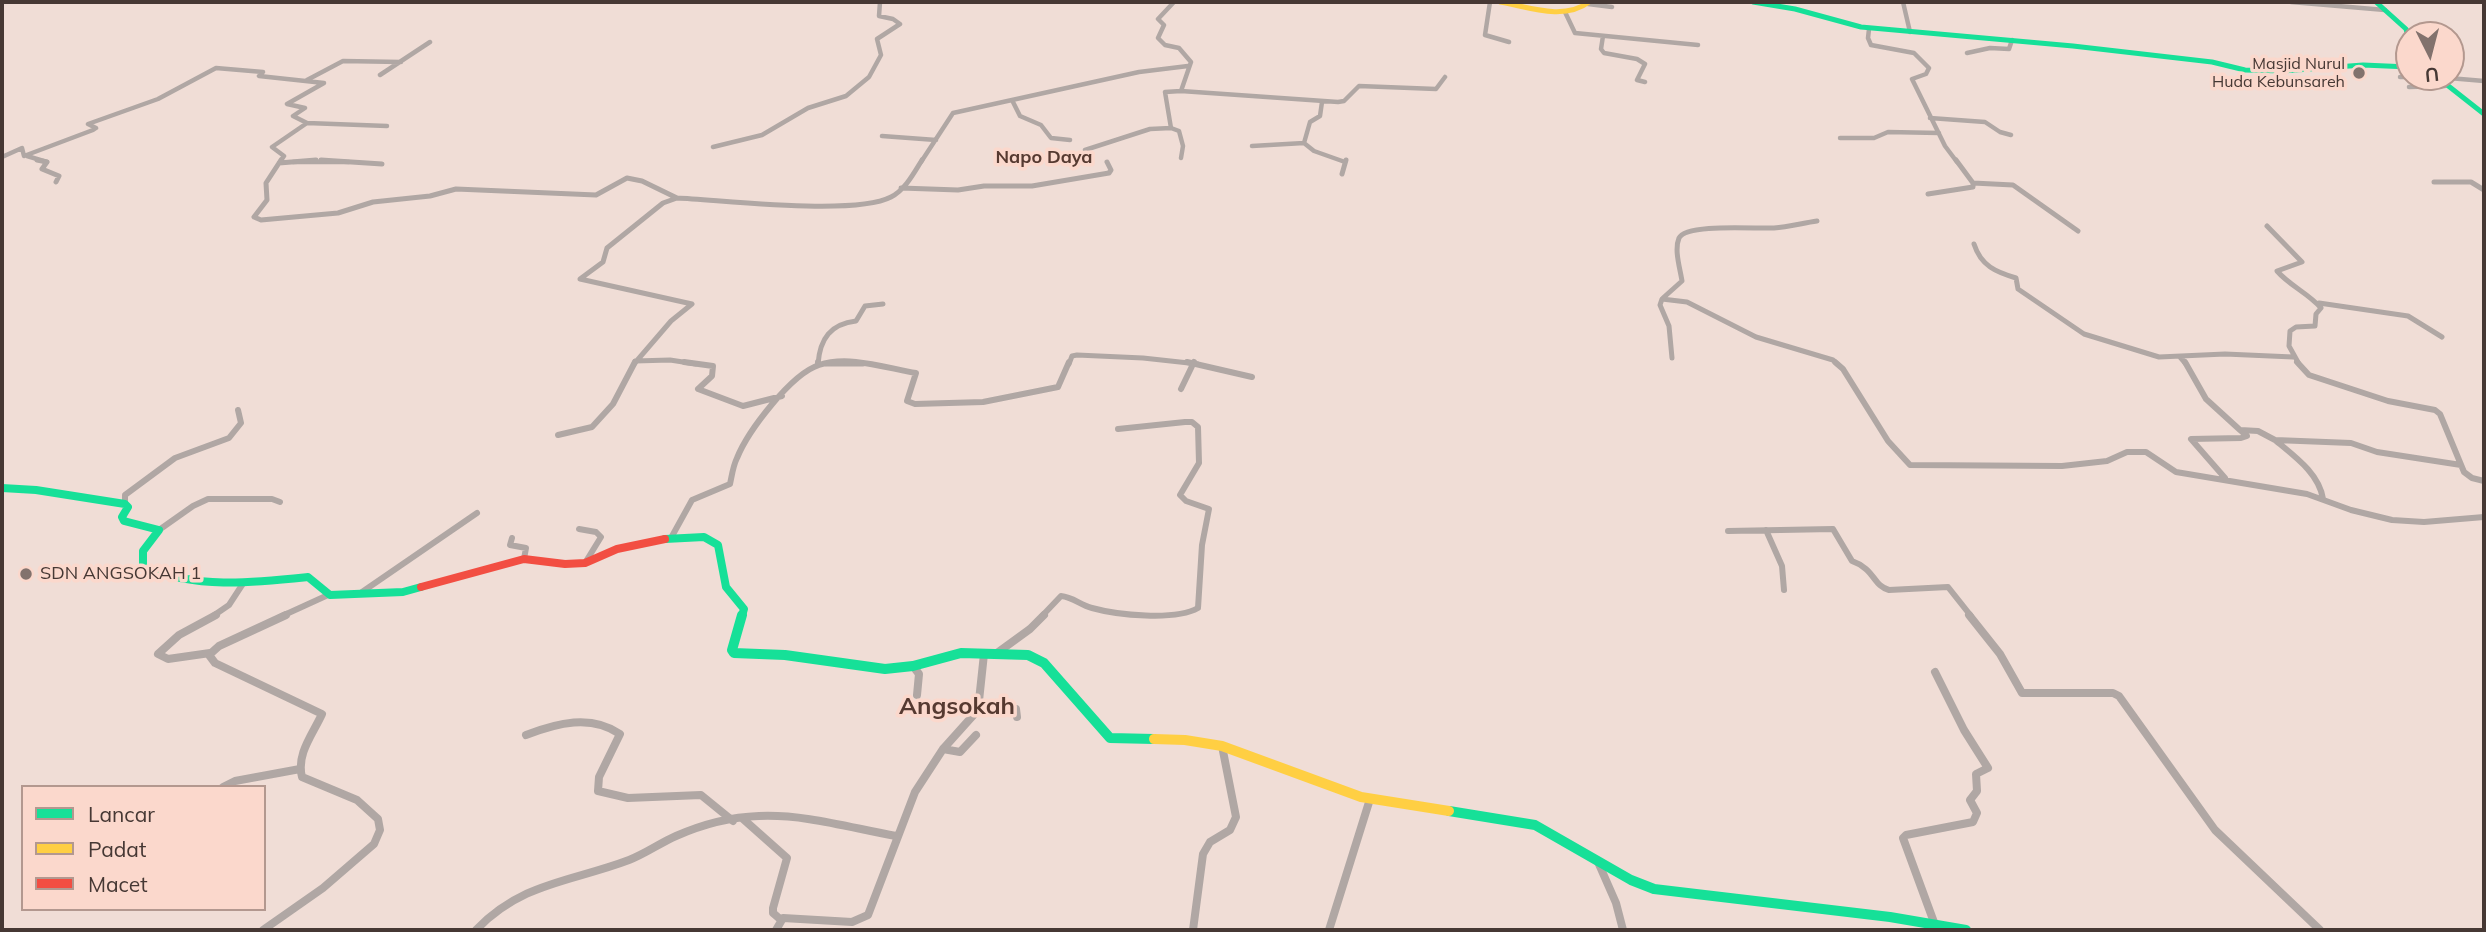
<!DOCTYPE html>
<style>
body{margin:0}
#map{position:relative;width:2486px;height:932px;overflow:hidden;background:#f0ddd6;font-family:Mulish,sans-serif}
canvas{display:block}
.frame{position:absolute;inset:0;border:4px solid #463834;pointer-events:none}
.legend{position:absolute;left:21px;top:785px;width:245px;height:126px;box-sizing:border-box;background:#fbd8cc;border:2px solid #b3988f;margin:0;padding:9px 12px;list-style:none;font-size:21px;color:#463834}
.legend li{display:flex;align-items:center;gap:14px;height:35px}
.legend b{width:35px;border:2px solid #b3988f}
.north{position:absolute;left:2395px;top:21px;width:70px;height:70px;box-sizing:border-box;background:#fbd8cc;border:2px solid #b3988f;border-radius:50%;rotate:174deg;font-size:19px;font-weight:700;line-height:28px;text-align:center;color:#463834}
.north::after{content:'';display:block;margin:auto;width:24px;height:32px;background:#82726d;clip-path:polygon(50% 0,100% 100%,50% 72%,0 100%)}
</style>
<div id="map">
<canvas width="2486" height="932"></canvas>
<div class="frame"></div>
<ul class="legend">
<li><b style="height:9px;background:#16e098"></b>Lancar</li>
<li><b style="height:9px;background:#ffcf43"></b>Padat</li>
<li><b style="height:9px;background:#f24e42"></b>Macet</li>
</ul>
<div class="north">U</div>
</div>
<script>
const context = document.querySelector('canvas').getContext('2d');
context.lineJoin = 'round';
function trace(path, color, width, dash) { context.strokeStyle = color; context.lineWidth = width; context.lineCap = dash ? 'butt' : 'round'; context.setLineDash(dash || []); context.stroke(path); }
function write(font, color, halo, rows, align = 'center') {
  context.font = font + ' Mulish,sans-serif'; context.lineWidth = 7; context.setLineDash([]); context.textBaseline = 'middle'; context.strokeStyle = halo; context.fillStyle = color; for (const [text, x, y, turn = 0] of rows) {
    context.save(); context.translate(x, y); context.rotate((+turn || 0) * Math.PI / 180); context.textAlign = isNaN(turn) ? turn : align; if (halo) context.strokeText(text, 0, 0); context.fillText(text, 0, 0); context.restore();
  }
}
trace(new Path2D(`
 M1490,2L1485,35L1509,42
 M1903,2L1910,32
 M2291,2L2385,10
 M1588,4L1612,7
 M1565,12L1575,33L1698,45
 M1869,29L1868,38L1871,45L1914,53L1929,68L1926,74L1912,79L1945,146L1957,162
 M1603,36L1601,49L1604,53L1637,59L1645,64L1637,80L1645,82
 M1967,53L1990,48L2009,49L2012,40
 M380,75L430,42
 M2400,77H2409
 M2411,77L2442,83
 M2437,77L2484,81
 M307,80L343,61L401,62
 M2409,87L2445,86
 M1181,91L1338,102L1344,101L1359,86L1436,89L1445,77
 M1013,102L1020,116L1041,125L1051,138L1070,140
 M1322,102L1320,116L1310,122L1304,143L1314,151L1345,162
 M1930,118L1985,122L2000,132L2011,135
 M307,123L387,126
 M1171,128L1179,131L1183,146L1181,158
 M882,136L936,140
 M1840,138H1874L1888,132L1939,133
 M1252,146L1304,143
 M713,147L762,135L808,108L846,96L869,77L881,55L877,39L900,24L893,19L879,16L880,2
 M1085,150L1150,129L1171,128L1165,92L1181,91L1191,62L1179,48L1165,45L1158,38L1164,25L1158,19L1174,2
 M27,156L47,162
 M2,157L22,148L24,156L93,130L96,128L88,124L158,99L216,68L263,72L259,76L324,83L287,104L305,108L293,116L307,123L272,147L284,156L280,162
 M293,162H349
 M921,162L953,113L1139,72L1188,66`), '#b0a7a4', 4.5);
trace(new Path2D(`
 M37,160L47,162L42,169L59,176L56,182
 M281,160L266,183L267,200L254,217L261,220L338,213L373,202L430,196L456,189L596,195L627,178L642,181L677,198
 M321,160L382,164
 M1956,160L1973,183L2013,185L2078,231
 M279,163L316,160
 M1342,174L1346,160
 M2434,182H2471L2484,190
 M901,188L958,190L984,186H1032L1109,173L1111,170L1107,162
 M1928,194L1973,187V183
 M2267,226L2302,262L2277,271C2290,286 2308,293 2321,308L2316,314L2315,326L2296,327L2290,331L2289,346L2299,364
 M1974,244C1981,266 1996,272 2016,278L2018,289L2084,334L2159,357L2225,354L2293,357
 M1663,298L1682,281C1680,268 1674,250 1679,238C1686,223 1757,229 1774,228C1788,227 1803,223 1817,221
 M2319,303L2408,316L2442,337
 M2180,357L2186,364
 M1672,358L1669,326L1660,305L1662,299L1687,302L1756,337L1833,360L1837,364
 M635,361L670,360L696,364
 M634,364L671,321L692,304L580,279L603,262L607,248L663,203L677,198C724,200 854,216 891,197C905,190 914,173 922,160
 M818,364C820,338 831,324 856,321L865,306L883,304
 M826,364H863
 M1069,364L1072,356L1077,355L1143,358L1198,364`), '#b0a7a4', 5);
trace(new Path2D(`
 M684,362L713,366L712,376L698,389L743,406L782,396
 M1187,362L1252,377
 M1835,362L1843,369L1888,441L1910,465L2062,466L2107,461L2127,452H2146L2176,472L2307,494L2351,510L2392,520L2424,522L2484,517
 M2185,362L2206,399L2240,430
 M2297,362L2309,375L2388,401L2435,410L2440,414L2464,472L2472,478L2484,481
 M818,365V362
 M1181,389L1194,362
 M558,435L592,427L613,404L635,362
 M2275,440C2294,456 2319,473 2323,499
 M2225,478L2191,439L2241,438L2247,436L2240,430L2258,431L2275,440L2351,443L2377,452L2461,465
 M125,504V495L175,458L229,438L241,423L238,410
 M579,529L596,532L601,537L585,563
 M159,530L193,506L208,499H272L280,502
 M1766,530L1782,566L1784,590
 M1728,531L1833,529L1852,561C1875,569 1873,586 1889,590L1948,587L1971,616
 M512,538L510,545L526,548L524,559
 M671,538L692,500L730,484C732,475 733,466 737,458C748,431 791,374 819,365C849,355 886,368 916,373L907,401L915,404L983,402L1058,387L1069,362
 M362,592L477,513
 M213,616L229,605L244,582
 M282,616L328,595
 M1042,616L1061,596C1073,597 1080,605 1092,608C1117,615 1175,621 1198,608L1202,545L1209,509L1186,501L1180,495L1199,463L1198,427L1192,422H1185L1118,429`), '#b0a7a4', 6);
trace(new Path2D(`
 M1969,615L2000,654L2022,693H2113L2119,696L2215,830L2320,930
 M210,653L168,659L158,654L179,635L216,615
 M997,653L1030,629L1044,615
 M913,666L919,674L917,695
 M1935,672L1964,730L1988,768L1976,774L1977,791L1970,800L1977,813L1973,822L1906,835L1903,838L1935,925
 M980,705L1016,709L1017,717
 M526,735C557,723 591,714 620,734L599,777L598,791L628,798L701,795L733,821
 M943,749L960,752L976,735
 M223,787L235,781L300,769
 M742,818L787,858L773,908V913L780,919
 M1598,862L1616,903L1623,930
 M263,930L323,888L374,844L380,830L378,819L357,800L302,777C296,754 313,734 322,714L215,663L209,655L219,646L286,615
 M476,930C522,882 571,882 629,860C645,854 660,843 676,836C701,825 731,817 759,816C805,814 851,828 896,836
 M776,930L783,918L852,922L868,915L915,792L943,749L978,710L984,654
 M1193,930L1203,854L1210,842L1230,830L1236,817L1222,746
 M1329,930L1370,799`), '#b0a7a4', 8);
trace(new Path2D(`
 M1753,2L1795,9L1861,27L2073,46L2212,62L2245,70L2283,71L2363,65L2409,67
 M2376,2L2406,29L2409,39
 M2437,77L2484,114`), '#16e098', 5);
trace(new Path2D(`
 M2,488L36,490L125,504L128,507L122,517L124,521L159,530L143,551V567C197,589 251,583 308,577L330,595L403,592L421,587
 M665,539L704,537L718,545L726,587L744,609L742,616`), '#16e098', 8);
trace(new Path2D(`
 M742,615L732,650L734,653L785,655L885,669L913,666L961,653L1028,655L1044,663L1110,738L1154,739
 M1449,811L1535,825L1631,880L1654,889L1890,917L1966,930`), '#16e098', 10);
trace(new Path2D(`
 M1500,2C1528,7 1564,21 1589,2`), '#ffcf43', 5);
trace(new Path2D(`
 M1154,739L1185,740L1222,746L1361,797L1449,811`), '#ffcf43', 10);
trace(new Path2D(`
 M421,587L524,559L565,564L585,563L617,549L665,539`), '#f24e42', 8);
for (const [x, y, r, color] of [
 [2359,73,7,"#82726d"],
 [26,574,7,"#82726d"]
]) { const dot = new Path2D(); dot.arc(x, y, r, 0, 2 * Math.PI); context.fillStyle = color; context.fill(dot); trace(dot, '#fbd8cc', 2.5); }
write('16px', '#463834', '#fbd8cc', [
 ["Masjid Nurul",2345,64],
 ["Huda Kebunsareh",2345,82]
], 'right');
write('bold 18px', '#563a31', '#fbd8cc', [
 ["Napo Daya",1044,158]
]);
write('18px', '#463834', '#fbd8cc', [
 ["SDN ANGSOKAH 1",40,574]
], 'left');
write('bold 24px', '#563a31', '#fbd8cc', [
 ["Angsokah",957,707]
]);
</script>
